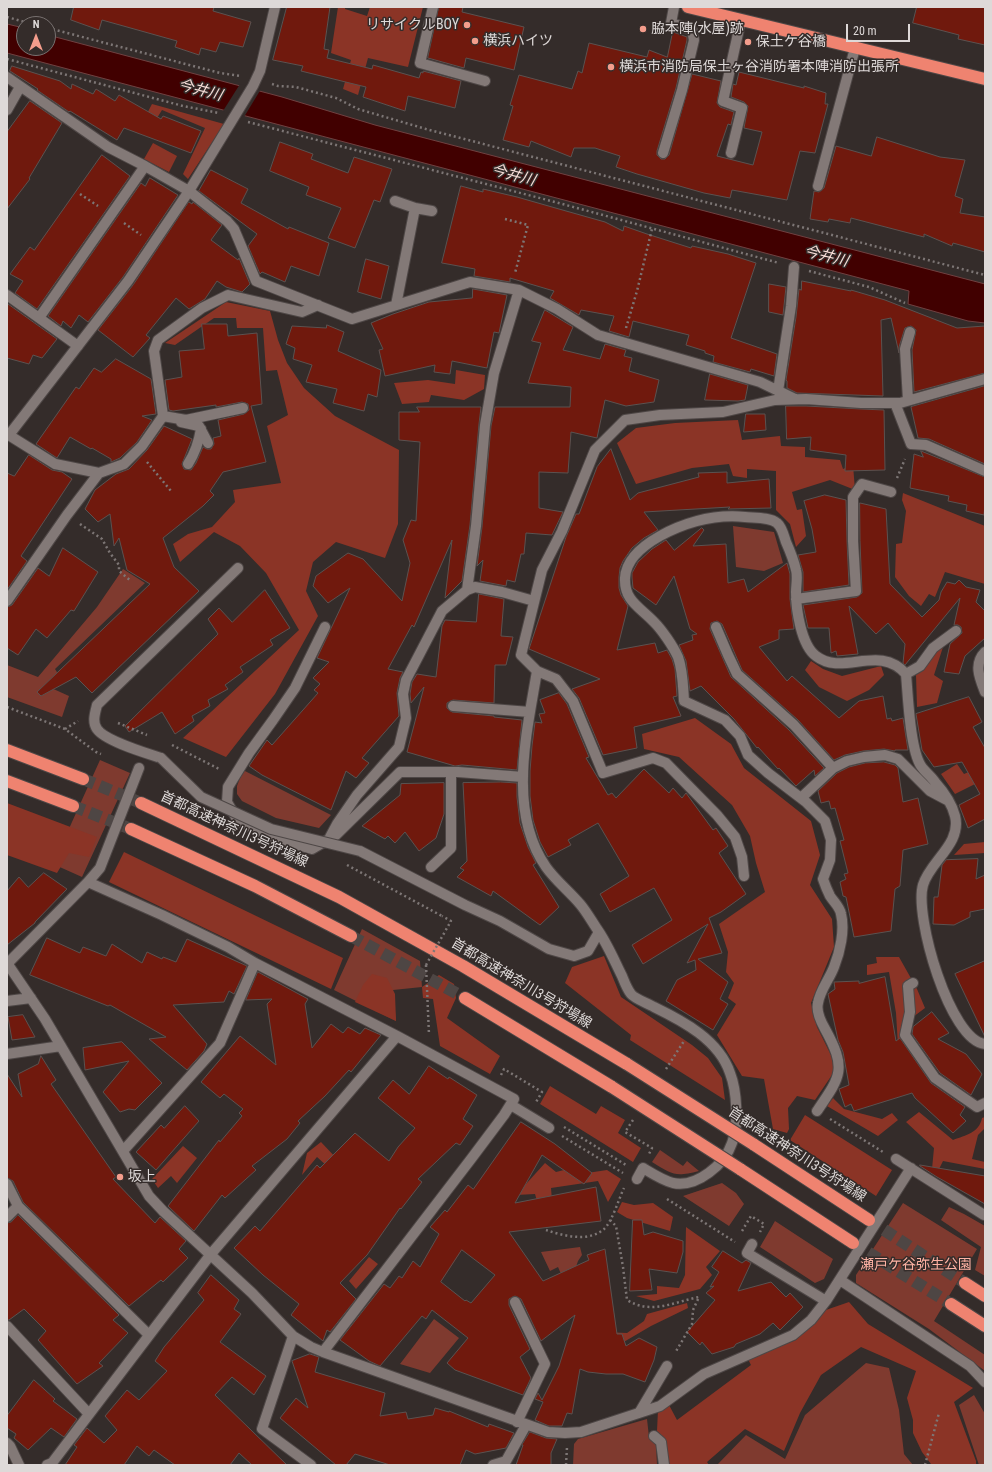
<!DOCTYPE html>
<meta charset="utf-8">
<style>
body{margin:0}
#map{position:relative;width:992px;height:1472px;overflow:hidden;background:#342c2a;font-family:"Roboto Condensed",sans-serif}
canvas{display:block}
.frame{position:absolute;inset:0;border:8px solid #ded9d8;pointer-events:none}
.north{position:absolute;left:16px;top:16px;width:40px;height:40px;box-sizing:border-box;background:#342c2a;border:1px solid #787170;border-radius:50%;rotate:0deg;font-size:11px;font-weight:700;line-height:16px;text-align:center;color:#ded9d8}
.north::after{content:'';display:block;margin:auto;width:14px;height:18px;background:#f49d8c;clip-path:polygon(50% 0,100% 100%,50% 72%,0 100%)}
.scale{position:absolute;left:846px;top:24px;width:64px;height:18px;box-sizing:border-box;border:2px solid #ded9d8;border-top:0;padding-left:5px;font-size:12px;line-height:14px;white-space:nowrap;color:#ded9d8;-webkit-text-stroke:3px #342c2a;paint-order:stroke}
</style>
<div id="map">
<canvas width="992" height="1472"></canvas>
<div class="frame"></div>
<div class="north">N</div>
<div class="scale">20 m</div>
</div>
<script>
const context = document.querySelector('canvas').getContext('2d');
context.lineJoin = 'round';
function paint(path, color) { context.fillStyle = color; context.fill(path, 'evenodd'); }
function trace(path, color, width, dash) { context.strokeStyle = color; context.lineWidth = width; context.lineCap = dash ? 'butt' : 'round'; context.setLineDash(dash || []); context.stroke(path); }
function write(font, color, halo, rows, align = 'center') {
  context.font = font + ' "Roboto Condensed","Noto Sans JP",sans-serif'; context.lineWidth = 3; context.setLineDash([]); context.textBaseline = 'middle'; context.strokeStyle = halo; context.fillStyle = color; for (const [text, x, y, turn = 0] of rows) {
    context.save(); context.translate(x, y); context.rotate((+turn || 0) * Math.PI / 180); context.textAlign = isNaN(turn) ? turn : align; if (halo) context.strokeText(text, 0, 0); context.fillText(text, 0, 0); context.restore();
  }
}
paint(new Path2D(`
 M733,526L774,532L783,563L764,571L736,567Z
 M123,569L145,583L55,669L60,677L49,687L69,696L62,717L7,697V665L38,677L97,607Z
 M100,760L130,773L82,877L53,864Z
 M243,770L331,815L319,828L276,818L242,801L237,794V786Z
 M362,929L420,961L422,987L393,990L396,1021L334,990Z
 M660,1150L683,1166L687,1161L699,1171C675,1177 673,1175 652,1162Z
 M722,1183L736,1193L744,1204L729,1226L683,1196Z
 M903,1203L977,1249L934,1321L985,1355V1371L929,1329L856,1283V1275Z
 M949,1207L964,1214L985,1226V1276L975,1270L981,1247L941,1220Z
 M775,1221L833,1259L824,1279L815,1283L760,1247Z
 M580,1247L582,1255L578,1261L568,1290L558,1267L550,1271L541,1252Z
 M434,1319L459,1338L430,1373L400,1364Z
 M866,1363L889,1368L899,1410L904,1454L913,1465H717L746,1435L785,1459L805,1415Z
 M974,1395L985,1414V1465H979L959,1405Z
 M647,1419L649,1437L656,1444L657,1465H573L574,1444L578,1439Z`), '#7f3a2f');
paint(new Path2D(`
 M338,7H345V9L367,16L370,7H423L408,67L368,58L358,95L343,89L351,60L331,53Z
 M152,104L224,124L188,179L183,174L205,128L162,110L149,131L140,127Z
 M153,143L177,156L169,172L144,159Z
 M226,302L270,311L278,340L287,363L304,388L335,416L399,450L398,524L385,558L336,542L313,562L306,591L318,616L275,694L226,757L183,738L299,630L266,573L240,546L214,532L180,562L173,544L188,534L212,527L235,502L233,490L281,483L267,426L288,415L277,370L266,371L263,328H237L236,318H214L175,345L165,343Z
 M456,370L485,375L484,389L464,400L431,395L429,402L402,404L394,383L428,380L455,384Z
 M738,420L742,440L780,436L781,446L805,447V457L840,460L843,469L853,465L855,490L830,480L792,492L797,510L802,509L806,536L796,547L790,524L776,510V471L747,469V478L733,476L729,464L692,468L636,484L617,443L636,428L675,423Z
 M903,493L985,526V584L945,572L935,597L929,594L921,606L909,596L895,577L896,544L902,543L906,511L902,500Z
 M943,647L934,675L943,681L937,703L917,707L916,675L924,670L935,651Z
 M811,661L823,669L842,676L881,666L884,675L869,690L847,701L819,687L805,670Z
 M695,718L731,744L744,768L811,821L820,855L810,885L832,919L834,947L811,1003L817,1027L833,1059L834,1072L815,1100L797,1096L788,1108L789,1129L787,1133L773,1129L764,1079L742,1076L717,1035L736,1004L728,998L734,983L726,972L728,952L719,924L765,892L756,863L750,836L732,805L679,757L644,749L642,734Z
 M957,764L964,774L985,765V779L955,794L941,774Z
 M7,803L97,837L89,857L69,853L57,873L7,855Z
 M985,842V853L954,855L964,844Z
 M124,852L343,958L331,989L109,882Z
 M604,956L621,997L692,1045L708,1058L722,1078L725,1100L630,1040L631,1035L565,983L572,967Z
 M876,957H899L917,989L925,1008L913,1017L910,1038L898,1046L896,1013L889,972L867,975V965L877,963Z
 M372,974L387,978L395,994L396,1021L355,1002L363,985Z
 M439,975L454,984L456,998L447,1018L500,1056L490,1074L440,1046L433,999L423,998L422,987Z
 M550,1086L596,1114L601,1106L625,1120L618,1133L641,1148L633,1162L540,1104Z
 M833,1098L844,1109L882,1119L892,1113L898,1120L878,1136L827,1106Z
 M919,1112L953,1140C966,1135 979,1133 982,1118L985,1117V1128L978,1135L972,1159L985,1162V1169L943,1161L938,1171L932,1169L934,1148L906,1122Z
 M805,1115L892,1170L876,1196L790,1140Z
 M321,1142L354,1177L348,1185L317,1157L302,1175L307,1153Z
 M183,1146L197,1158L177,1183L171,1176L158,1188L152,1179Z
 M545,1163L556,1172L580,1166L587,1173L607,1170L621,1179L608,1202L598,1181L551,1188L552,1201H537L535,1194L516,1195Z
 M622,1202L634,1205L653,1203L673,1217L670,1231L627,1218L617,1212Z
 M686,1227L720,1251L706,1267L712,1275L700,1289L654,1301L636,1296L657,1294V1286L679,1288L685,1275Z
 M369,1257L378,1264L356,1289L349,1281Z
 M849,1302L868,1324L973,1388L954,1402L976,1461V1465H934L931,1464L922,1452L913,1433V1420L907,1398L916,1371L861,1347L821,1375L800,1413L784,1451L745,1429L707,1462L709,1465H667L665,1439L657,1431L658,1410L669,1405L677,1420L751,1365L748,1359L796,1340L823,1311Z
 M687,1303L688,1308L651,1326L622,1343L603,1332L627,1333L644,1321L647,1314Z`), '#8b3426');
const water = new Path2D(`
 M7,24L24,28V48H48V35L282,97L375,125L985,284V323L968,321L908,304L909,291L7,53Z`);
paint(water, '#410000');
trace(water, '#704141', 1);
paint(new Path2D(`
 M240,84L261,89L244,117L223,111Z`), '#342c2a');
const building = new Path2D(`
 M74,7H214L213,11L251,22L243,47L220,42L216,52L201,48L199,55L175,47L177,41L102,20L99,30L71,20Z
 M287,7H330L324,49L329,50L327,58L372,69L373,65L419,78L421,72L423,73V71L461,81L455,108L408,96L405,111L363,97L366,87L301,71L303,66L273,60Z
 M439,7H463L462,12L524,27L514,70L466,58L464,68L428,58Z
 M917,7H985V45L958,39L959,35L913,23Z
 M673,32L687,37V40L676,88L657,151V155L661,159H665L669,155L692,74L721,81L717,103L720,107L734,112L731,125L728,124L717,156L753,165L762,132L744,128L748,106L744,102L731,97L733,84L736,85L739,72L804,88V86L826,93L825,104H828L815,153L800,151L787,200L732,190L730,198L704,193L637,174L616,167L620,156L595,148H574L571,157L531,141L529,147L503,140L513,106L510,105L519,75L572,89L578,71L582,73L589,43L647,57L649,50L667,57Z
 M12,66L60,81L71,89L72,84L93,94L96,89L115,101L119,95L161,119L163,116L201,131L191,153L124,128L117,140L70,111L69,112L37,90L38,89L10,71Z
 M30,101L62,123L29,178L30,179L7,209V132Z
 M877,137L940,157L965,160L955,196L963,199L960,213L985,217V252L953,243L952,246L924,234V237L851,218L850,223L829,219L828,222L810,219L814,191L819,192L824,188L836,146L871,156Z
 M280,142L313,154L311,159L348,173L354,157L392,169L380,202L374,200L355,248L328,238L341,208L306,195L309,187L270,171Z
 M102,155L130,176L37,309L15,293L23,281L10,274L30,247L34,250Z
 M211,170L248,189L241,203L288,229L289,227L329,243L319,276L291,266L285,282L262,272L260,274L248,246L257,234L199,191Z
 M150,178L178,195L123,277L88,322L79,315L71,328L63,321L61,326L48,316L141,183L145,186Z
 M461,186L483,192V189L517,197L559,209L605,222L623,231L624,226L647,234L691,248L692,246L728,254L756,263L731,338L777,354L774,376L751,369L750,372L713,362L714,356L705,353V351L686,345L689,335L633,321L629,337L609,331L614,316L581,310L579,315L550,298L554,291L510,278V282L474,276L475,269L442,263Z
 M189,202L192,204L193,202L222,225L211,240L238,260L239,258L250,284L242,292L226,287L217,281L205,299L189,309L176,298L146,335L150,338L133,357L98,330L133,285Z
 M366,259L389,266L381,299L358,292Z
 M802,281L851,291V290L885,300L957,328L985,326V373L914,392L912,350L916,330L911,326L905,328L899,347V353L891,318L881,320L883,396L797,393L787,388V381L786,380L796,317L799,289L801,290Z
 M769,284L786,287L783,315L769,312Z
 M473,289L507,295L499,333L494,332L487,368L452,361L450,374L434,372L435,365L385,376L379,350L383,349L371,323L393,314L429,302L472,298Z
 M8,304L57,339L42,358L33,355L29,364L7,358Z
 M545,310L573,327L563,350L600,359L605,344L626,350L624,356L632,358L629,371L659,380L654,402L626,406L605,400L597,438L571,432L568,473L539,472V508L563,512L552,535L526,533L524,554H521L515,582L507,580L506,586L480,581L483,560L477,566L482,527L491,426L495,407H570L571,387L528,383L541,343L532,341Z
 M202,324H227L228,336L257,333L262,404L251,406L266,462L223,472L210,491L214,495L203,506L163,538L174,567L199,591L92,693L76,677L41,696L37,692L150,584L127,570L119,538L114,546L110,514L98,522L85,509L95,490L116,474L129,469L147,450L164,426L192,439L182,464L184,469L191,470L196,463L203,447L207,449H211L214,444L213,438L221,436L218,420L244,414L249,410L248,404L242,402L216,407V405L173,411L169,410L165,380L182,377L179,351L204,349Z
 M327,325L344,332L338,351L381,370L377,397L368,394L364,411L333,403L337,389L306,382L312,365L293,359L295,348L286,344L292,326L326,328Z
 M116,359L151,379L156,414L142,416L152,420L137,442L120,458L111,462V459L92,448L91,449L70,437L57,458L36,444L76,387L79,389L94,368L101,372Z
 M710,374L748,385L745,400L738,401L705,400Z
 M985,386V464L929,439L918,438L911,407Z
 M786,406H806L861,409L884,410L885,470L845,471L846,455L810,450L811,437L787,439Z
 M417,407H481L479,424L470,525L462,581L445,598L452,540L414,627L412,625L388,669L403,672L400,678L397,693L399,716L362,758L369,763L356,778L346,771L331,810L262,775L249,766L267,740L272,745L318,693L314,690L320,684L313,678L329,662L317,658L350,588L328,603L313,586L316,576L348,553L363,559L402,601L410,563L403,540L411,520L416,521L420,442L399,440V412H419Z
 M746,414H765L766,430L744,432Z
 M611,449L630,500L638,493L699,477L698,473L727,472V483L769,479L771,508L728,509L730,507L644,512L658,530L644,538L632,548L623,561L620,568L619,577V588L621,595L628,606L617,650L655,643L658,653L667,650L672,659L675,669L677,696L673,697L681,716L634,727L637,748L603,755L579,698L572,689L600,679L529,649L566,537L576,514H579L597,467Z
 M921,451L985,477V504L984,515L966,511L967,505L948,501L949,496L910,488L914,454L923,457Z
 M29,455L52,470L62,472L72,479L21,556L27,561L7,590V473L14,476Z
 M825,495L846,500L847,541L849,585L803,592V572L798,555L816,552L812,529L804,501Z
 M860,503L886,509L890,584L922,617L939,600L941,592L947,582L955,584L959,580L966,587L980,590L976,602L985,611V638L965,656L959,674L944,672L950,644L962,633L961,627L958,625H954L960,598L905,665L903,663L905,644L888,623L876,634L849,606L858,654L837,656L836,651L831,653L829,628H808L803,605L857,597L862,593L860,541Z
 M702,528L704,530L693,546L726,544L728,583L744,579L748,592L787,563L790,574V599L794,629L779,630V639L759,647L787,681L792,676L839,718L859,701L883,696L887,719L891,718L892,721L903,718L908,750H895V751L884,749L863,751L845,755L834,760L798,720L742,670L722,624L717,621L711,623L710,629L731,677L789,730L824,768L815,776L814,770L796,786L779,768L778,769L758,747L757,748L734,719L701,686L690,691L686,661L679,645L693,640L692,635L697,634L690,629L674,576L656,605L633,588L632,578V573L638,562L652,549L666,540L674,550Z
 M63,548L98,572L74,611L71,610L47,638L36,629L18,655L7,648V607L12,605L38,568L49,576Z
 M265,590L290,628L270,640L273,645L240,667L243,672L225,685L228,689L208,700L210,706L192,716L194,721L175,734L162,712L129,732L125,726L218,634L208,619L219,608L232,622Z
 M479,594L504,599L501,636L513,637L506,665H495L494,703L453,700L447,703V708L452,712L494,716V717L522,720L517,770L462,765L455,766L407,752L424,687L411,703L410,694L412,682L417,674L436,677L442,626L445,620L476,622Z
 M559,693L567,704L589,757L586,758L608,795L612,793L616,798L644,769L669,793L673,788L682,798L686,793L713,830L716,828L728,846L719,853L746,894L721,912L709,918L722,953L698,959L728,982L720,999L728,1004L713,1030L666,1001L677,980L696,970L695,960L687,963L708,924L643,964L632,945L672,920L654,888L610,912L600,894L629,876L598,823L568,840L571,845L548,857L540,842L533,820L530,796V771L532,746L535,722L542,723L539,714L545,713L540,700Z
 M969,697L982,722L973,727L985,748V819L968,828L959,805L980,794L962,762L934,767L922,750L916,714Z
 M884,762L895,765L898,768L903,802L918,798L928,844L903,850L900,886L895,889L891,931L854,937L846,897L843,896L840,882L846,879L844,874L848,873L840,841L844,840L835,808L831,809L829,801L821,803L818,791L837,773L849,767L865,763Z
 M501,782L517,783V797L520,823L528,847L536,863L533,865L559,907L540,925L493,891L491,896L457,877L464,870L460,868L467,861L463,783Z
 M444,783V814L436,838L419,851L405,832L395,843L388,836L385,839L362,826L400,795L401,784Z
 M978,859L976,879L985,875V909L970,912V917L954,925L933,924L934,897H938L942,865L946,860Z
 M44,873L67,889L35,922V923L7,945V891L19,877L28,887Z
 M47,938L80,953L83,947L106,956L112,944L142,963L147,952L162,959L163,957L176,962L187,939L247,966L234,994L229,991L224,1002L173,1005L207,1044L204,1051L187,1070L149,1039L166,1037L110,1005L108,1006L30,975Z
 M985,961V1037L955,974Z
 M258,972L308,999L305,1004L312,1048L331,1024L343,1033L348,1027L360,1034L365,1028L381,1035L351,1072L349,1070L325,1096L298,1121L300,1123L287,1139L252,1166L256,1170L225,1198L222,1195L194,1231L168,1206L219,1140L220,1142L242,1116L239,1113L243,1109L224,1094L220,1098L201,1082L240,1036L276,1065L267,1004L272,999L246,1000Z
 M885,977L896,1041L900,1038L931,1083L965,1107L960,1115L966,1121L953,1133L915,1098L912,1093L854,1111L851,1104L845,1107L839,1089L849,1085L843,1052L838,1040L828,994L835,989L834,982L859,981V983Z
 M932,1012L949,1033L938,1039L966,1054L982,1074L971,1095L940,1073L912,1034L913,1027Z
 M23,1015L35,1037L12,1040L8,1017Z
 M122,1042L162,1083L135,1110L129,1109L120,1112L103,1092L129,1061L85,1070L83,1048Z
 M41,1056L56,1080L51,1084L116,1177L113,1179L155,1223L160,1217L186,1241L179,1249L188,1258L163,1282L161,1280L129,1306L23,1202L13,1181L7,1178V1074L22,1097L18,1074L38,1064Z
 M429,1066L448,1079L449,1077L477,1095L463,1119L473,1126L460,1145L456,1143L418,1179L422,1182L401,1209L400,1208L367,1255L340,1283L356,1299L330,1332L327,1330L323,1341L291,1315L299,1304L263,1275L234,1248L255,1226L260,1231L317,1165L320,1168L355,1133L389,1161L398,1147L415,1128L378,1098L393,1080L409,1094Z
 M185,1106L199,1121L156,1170L136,1152L161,1125L164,1128Z
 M521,1122L555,1144L592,1173L584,1184L542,1155L515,1203L596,1187L601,1221L509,1232L543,1281L589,1260L587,1255L605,1249L617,1334H622L626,1346L639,1338L657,1347L654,1360L645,1382L623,1374H606L588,1372L580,1369L572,1414L567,1413L562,1426H549L535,1420L543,1402L535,1399L538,1393L542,1400L559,1366L575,1315L541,1341L521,1299L515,1296L509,1299V1305L530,1349L520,1357L531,1378L523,1395L455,1370L447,1363L468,1338L432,1310L426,1319L422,1316L380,1366L369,1361L340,1340L384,1284L390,1288L399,1276L402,1278L413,1261L420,1267L439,1234L430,1227L445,1210L447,1212L468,1185L473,1189ZM462,1250L495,1275L471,1303L466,1300L465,1301L441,1282Z
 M920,1165L985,1176V1204L937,1177L920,1166Z
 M18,1215L119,1315L113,1320L128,1333L99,1363L103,1366L77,1384L38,1340L46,1331L24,1309L9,1320H7V1223L11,1222Z
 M633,1220H642L644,1235L653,1232L683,1241V1252L677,1273L649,1269L652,1290L630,1291Z
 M723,1251L742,1263L746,1260L751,1263L738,1291L771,1282L786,1297L790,1293L803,1307L780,1330L773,1323L760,1334L736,1344L734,1347L712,1354L702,1342L700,1345L687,1332L715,1300L706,1293L714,1286L710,1287L719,1272L712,1267Z
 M211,1275L239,1300L234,1309L241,1314L220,1342L266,1376L254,1395L232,1377L215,1395L287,1465H252L239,1453L230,1465H175L154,1450L149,1456L137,1446L124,1465H65L77,1447L74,1445L87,1428L104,1443L117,1430L105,1416L127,1390L139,1400L167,1371L155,1361L164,1347L204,1300L198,1293Z
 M310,1354L319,1357L315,1372L385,1393L380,1416L406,1412L408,1419L433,1415L435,1408L449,1412V1411L488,1427L489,1424L514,1433L506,1448L475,1454L466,1450L460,1465H390L355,1454L346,1465H336L280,1418L296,1398L308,1408L292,1361Z
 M34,1380L55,1399L53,1401L77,1419L64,1437L51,1428L28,1450L14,1438L16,1434L7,1428V1416Z
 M530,1432L546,1438L557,1439L551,1453V1465H516L523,1445H522Z`);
paint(building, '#70190d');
trace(building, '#5b5250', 1);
trace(new Path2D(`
 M83,779L141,803
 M73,806L131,829
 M351,936L465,998
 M869,1220L965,1283
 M853,1243L951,1304`), '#4e4644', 12, [12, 6]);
const minor = new Path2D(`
 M433,7L420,63L485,81
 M7,77L108,147L145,166L189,191L227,221L234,229L256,281L352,319L470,282L519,290L557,309L598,335L760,382L795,399
 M7,110L20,87
 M663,153L682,90L694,40L692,30L671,23L674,7
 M731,153L742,108L723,101L741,20
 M818,186L855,48
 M395,201L415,208L432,211
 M7,295L78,346
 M396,305L415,208
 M39,318L145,166
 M778,391L791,306L794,267
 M908,400L905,349L910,332
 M895,403L911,444L926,445L985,471
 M163,416L186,420L243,408
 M181,422L199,426L208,443
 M7,434L55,464L99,473L124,464L142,446L163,416L154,351L158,340L202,308L228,295L302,312L318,305
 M9,435L128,281L189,191L253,86L260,71L275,7
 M188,464C195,453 199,441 201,429
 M467,590L476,526L485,425L494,373L519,290
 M796,599L856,591L853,541V497L862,484L891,492
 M7,601L67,515L99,473
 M325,627L295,688L273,720L249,753L228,787L227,802L238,821L273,838L312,849L336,835L400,772H458L523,777
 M716,627L728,655L737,674L794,725L833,768
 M985,652C973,664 980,679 985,692
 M537,671L556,679L573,701L603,773L653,758L666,763L717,815L735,837L742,857L744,876
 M906,674L920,666L933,648L956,631
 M453,706L530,712
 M161,758C146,753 105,741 97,729C92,722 95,713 97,705L238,568
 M801,798L833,768L847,761L864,757L885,755L898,759L930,791L947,800
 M330,837L337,824L357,795L399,747L406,718L403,694L406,680L442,611L467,590L475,587L502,592L534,601
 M360,851L465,905L500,921L549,949L574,956L588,951L599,932
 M431,867L451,848V772
 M88,882L162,915L228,947L255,963L397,1036L514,1099L504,1115L471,1159L323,1352
 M7,963L45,1019L149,1196L163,1211L252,1293L293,1336L311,1347L323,1352L548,1432L565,1433L581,1432L660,1406L704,1374L793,1335L811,1320L826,1301L911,1168
 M7,964L88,882L100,868L139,768
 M913,983L908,986L910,1012L905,1035L935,1078L977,1107L985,1103
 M7,1001L31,998
 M7,1054L61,1046
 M511,1105L549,1128
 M817,1111C841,1076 847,1069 825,1029C821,1022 816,1011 818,1003C820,990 829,980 834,967C840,952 845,930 841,914C840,907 833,901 830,896C827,890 825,885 823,879L830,860L831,840L825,821L806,802L768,773L748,755L740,736L725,720L684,701C683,686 683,671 678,657C673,646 662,630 654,622C640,607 624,601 625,578C626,558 644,545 660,536C686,522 715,514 745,517C754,518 770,517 777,523C782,527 784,536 786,542C790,551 794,561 796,570C798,577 796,585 796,592C796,609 801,645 816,656C843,677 879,643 906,674C908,696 910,749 921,766C925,772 931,776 935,782C943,791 952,804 955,816C962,844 930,861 923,885C914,916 950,1041 985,1044
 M123,1151L220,1043L255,963
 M896,1159L984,1215
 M637,1179L643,1168C653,1174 662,1180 673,1183C697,1188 725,1164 732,1143C739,1125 737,1091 730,1073C719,1040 683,1021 654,1007C647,1003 635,999 631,994C627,989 624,981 622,976C614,960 607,943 597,929C591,920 586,911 580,904C569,891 555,880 546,867C507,811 527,732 537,671L521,655L542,570L562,531L595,450L625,420L660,415L723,412L775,400L806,399L861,403H900L985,379
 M7,1184L18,1206L149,1335
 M7,1217L18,1206
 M752,1244L747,1253L826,1301
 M840,1280L970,1366L985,1382
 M515,1302L545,1364L517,1422
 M7,1326L89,1414
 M293,1336L262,1429L311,1465
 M639,1413L667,1366
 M654,1436L661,1442L664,1465
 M7,1443L10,1446L19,1465
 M47,1465L52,1463L211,1254L397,1036
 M493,1465L506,1461L526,1425`);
const highway = new Path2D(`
 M688,7L985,79
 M7,750L83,779
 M7,781L73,806
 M141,803L339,897L463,966L627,1064
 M131,829L255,886L351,936
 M465,998L612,1087
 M753,1144L869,1220
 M740,1169L853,1243
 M965,1283L985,1296
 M951,1304L985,1326`);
trace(minor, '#4e4746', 12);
trace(highway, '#4e4746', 14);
trace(new Path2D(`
 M7,17L32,24
 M48,28L220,73L240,76
 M7,59L183,106L219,113
 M272,84L278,86L296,87L336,98L358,109L426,129L985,275
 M248,122L555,202L779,263
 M80,194L98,206
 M505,219L528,225L515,273
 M124,223L141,235
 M809,271L869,287L905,303
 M626,328L637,291L652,229
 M147,462L171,491
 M897,478L905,459
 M80,524L102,539L110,553L119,565V571L131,581
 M7,707L65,729L96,752L101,754
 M118,723L147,735
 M65,729L78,721
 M172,745L221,770
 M347,865L442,916
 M426,965L429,1035
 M666,1069L684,1041
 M501,1075L504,1069L542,1092L536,1102
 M830,1119L883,1152
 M633,1120L625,1132L652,1148L649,1154
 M564,1127L626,1165
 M562,1136L623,1173
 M667,1199L735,1242
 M610,1220L616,1226L623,1267L627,1300C651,1315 674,1302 699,1297L693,1310L692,1324L675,1353
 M546,1230C564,1236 587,1242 603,1230C612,1223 619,1198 624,1188
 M742,1231L751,1216L764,1224L760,1232
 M566,1465L567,1447
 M925,1465L939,1413`), '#7d7675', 2.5, [2, 3]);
trace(minor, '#837977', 10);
trace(highway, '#ef8370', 12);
const minorBridge = new Path2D(`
 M161,758L201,797L271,829L360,851`);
const highwayBridge = new Path2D(`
 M627,1064L753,1144
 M612,1087L740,1169`);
trace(minorBridge, '#4e4746', 12, []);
trace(highwayBridge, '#4e4746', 14, []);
trace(new Path2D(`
 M426,965L451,921L442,916`), '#7d7675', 2.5, [2, 3]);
trace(minorBridge, '#837977', 10);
trace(highwayBridge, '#ef8370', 12);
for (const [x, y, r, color] of [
 [467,25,4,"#f49d8c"],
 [643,29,4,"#f49d8c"],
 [475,41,4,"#f49d8c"],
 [748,42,4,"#f49d8c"],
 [611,67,4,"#f49d8c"],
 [120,1177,4,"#f49d8c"]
]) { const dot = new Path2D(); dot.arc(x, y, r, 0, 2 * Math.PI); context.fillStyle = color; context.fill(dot); trace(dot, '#342c2a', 1.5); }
write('14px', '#ded9d8', '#342c2a', [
 ["リサイクルBOY",459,25,"right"],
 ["脇本陣(水屋)跡",651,29],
 ["横浜ハイツ",483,41],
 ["保土ケ谷橋",756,42],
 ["横浜市消防局保土ヶ谷消防署本陣消防出張所",619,67],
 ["坂上",128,1177]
], 'left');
write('14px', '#ded9d8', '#342c2a', [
 ["首都高速神奈川3号狩場線",234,830,25],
 ["首都高速神奈川3号狩場線",521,984,31],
 ["首都高速神奈川3号狩場線",797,1155,33]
]);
write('14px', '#feb2a3', '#342c2a', [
 ["瀬戸ケ谷弥生公園",916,1265]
]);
write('italic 15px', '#f8ddd8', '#342c2a', [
 ["今井川",200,91,15],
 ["今井川",513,176,15],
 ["今井川",826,257,14]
]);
</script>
